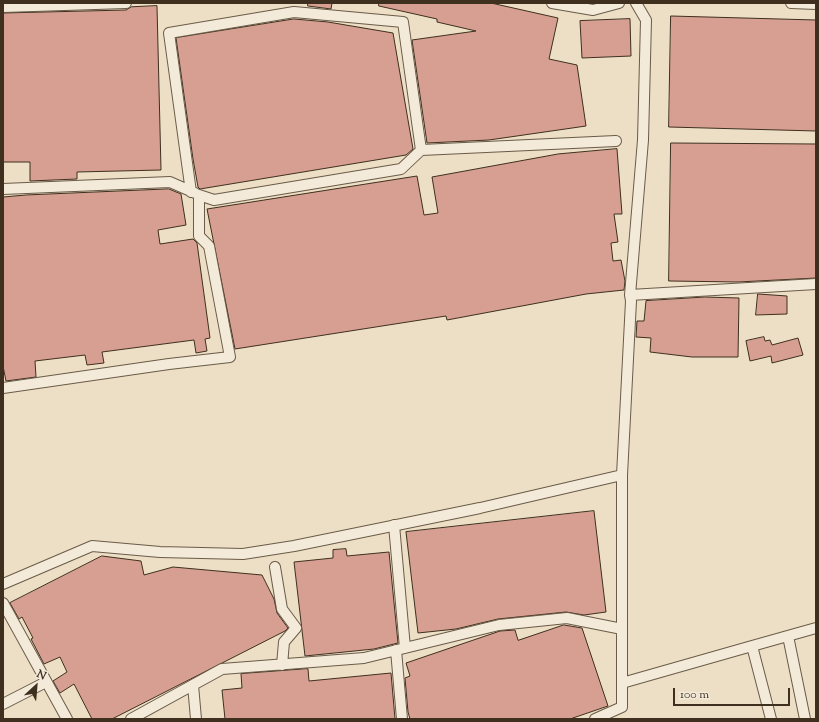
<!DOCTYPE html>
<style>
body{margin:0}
#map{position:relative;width:819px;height:722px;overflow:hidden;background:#eddfc5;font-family:"Sorts Mill Goudy",serif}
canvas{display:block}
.frame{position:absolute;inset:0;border:4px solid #3e2f1f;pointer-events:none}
.north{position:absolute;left:16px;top:666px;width:40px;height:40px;-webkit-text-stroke:3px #f3ead9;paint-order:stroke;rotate:26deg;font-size:11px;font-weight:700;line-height:16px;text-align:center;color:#3e2f1f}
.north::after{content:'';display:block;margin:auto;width:14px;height:18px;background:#3e2f1f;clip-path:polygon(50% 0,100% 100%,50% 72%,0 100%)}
.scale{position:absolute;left:673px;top:688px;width:117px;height:18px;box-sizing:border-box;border:2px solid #3e2f1f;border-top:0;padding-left:5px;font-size:12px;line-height:14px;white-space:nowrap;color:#3e2f1f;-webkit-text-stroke:3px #f3ead9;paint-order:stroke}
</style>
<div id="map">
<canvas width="819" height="722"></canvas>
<div class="frame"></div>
<div class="north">N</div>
<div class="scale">100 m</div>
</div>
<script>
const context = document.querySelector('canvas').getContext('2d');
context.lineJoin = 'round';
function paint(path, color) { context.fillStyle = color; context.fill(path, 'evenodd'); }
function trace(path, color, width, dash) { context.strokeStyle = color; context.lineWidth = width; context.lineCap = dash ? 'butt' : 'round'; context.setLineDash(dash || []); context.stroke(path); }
const building = new Path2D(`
 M308,3H332L331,9L308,6Z
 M379,3H491L558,18L549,59L577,65L586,126L489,140L427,143L412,40L476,31L437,22V19L379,6Z
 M157,6L161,170L77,172V179L30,181V162H3V13L126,10L131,7Z
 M671,16L816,20V131L669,127Z
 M294,19L328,22L393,33L413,149L406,155L200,189L198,187L193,159L176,38Z
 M630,19L631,56L582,58L580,21Z
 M671,143L816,144V278L738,282L669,281Z
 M617,149L622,214H614L618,242L611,243L613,261L621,260L625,281L624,290L586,294L447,320L446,316L235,349L207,209L417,176L424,215L438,213L432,177L558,154Z
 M169,189L181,194L186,225L158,230L160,244L193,239L197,243L210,338L205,339L207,351L196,353L194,340L102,352L104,363L87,365L85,355L35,361L36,377L6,381L3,366V197L26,195Z
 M758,294L787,296V314L756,315Z
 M705,297L739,298L738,357H692L650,352L651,338L636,337L637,321H644L646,301Z
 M764,337L765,341L770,340L772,345L798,338L803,355L772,363L771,356L750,361L746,341Z
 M594,511L606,612L584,615L566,612L498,619L456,629L418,633L406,532Z
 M346,549L347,556L389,552L398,643L374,649L305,656L294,562L333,558V550Z
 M102,556L141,561L144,575L173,567L262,575L274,599L277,613L288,628L285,631L112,719H92L74,684L60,693L53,681L67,672L60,657L44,664L31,639L33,638L22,617L19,619L10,603Z
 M564,625L582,628L608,706L570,719H410L408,712L405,678L410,676L406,663L500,631L515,630L518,640Z
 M308,669L309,681L391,673L395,719H225L222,690L242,688L241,674Z`);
paint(building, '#d69f91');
trace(building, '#3e2f1f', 1);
const minor = new Path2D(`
 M552,3L593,10L619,3
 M791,3L816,4
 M3,7L126,3
 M3,189L170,182L195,193
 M191,192L169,33L294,12L403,22L421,150
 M630,295L816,284
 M3,388L169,364L230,357L209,246L199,236V195L214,200L401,169L421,150L616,141
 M394,525L405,648
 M275,567L282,609L296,628L284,642L282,665
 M3,584L92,546L160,552L243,554L294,546L480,508L622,475
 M3,603L67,719
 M788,636L805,719
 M752,646L816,628
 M396,650L402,719
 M622,683L752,646L771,719
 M193,685L196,719
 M3,704L46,682
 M131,719L222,669L364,658L499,625L567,618L622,629
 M595,719L622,707V475L631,301L630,295L643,140L646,20L636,3`);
trace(minor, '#6a5b48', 12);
trace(minor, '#f3ead9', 10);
</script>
